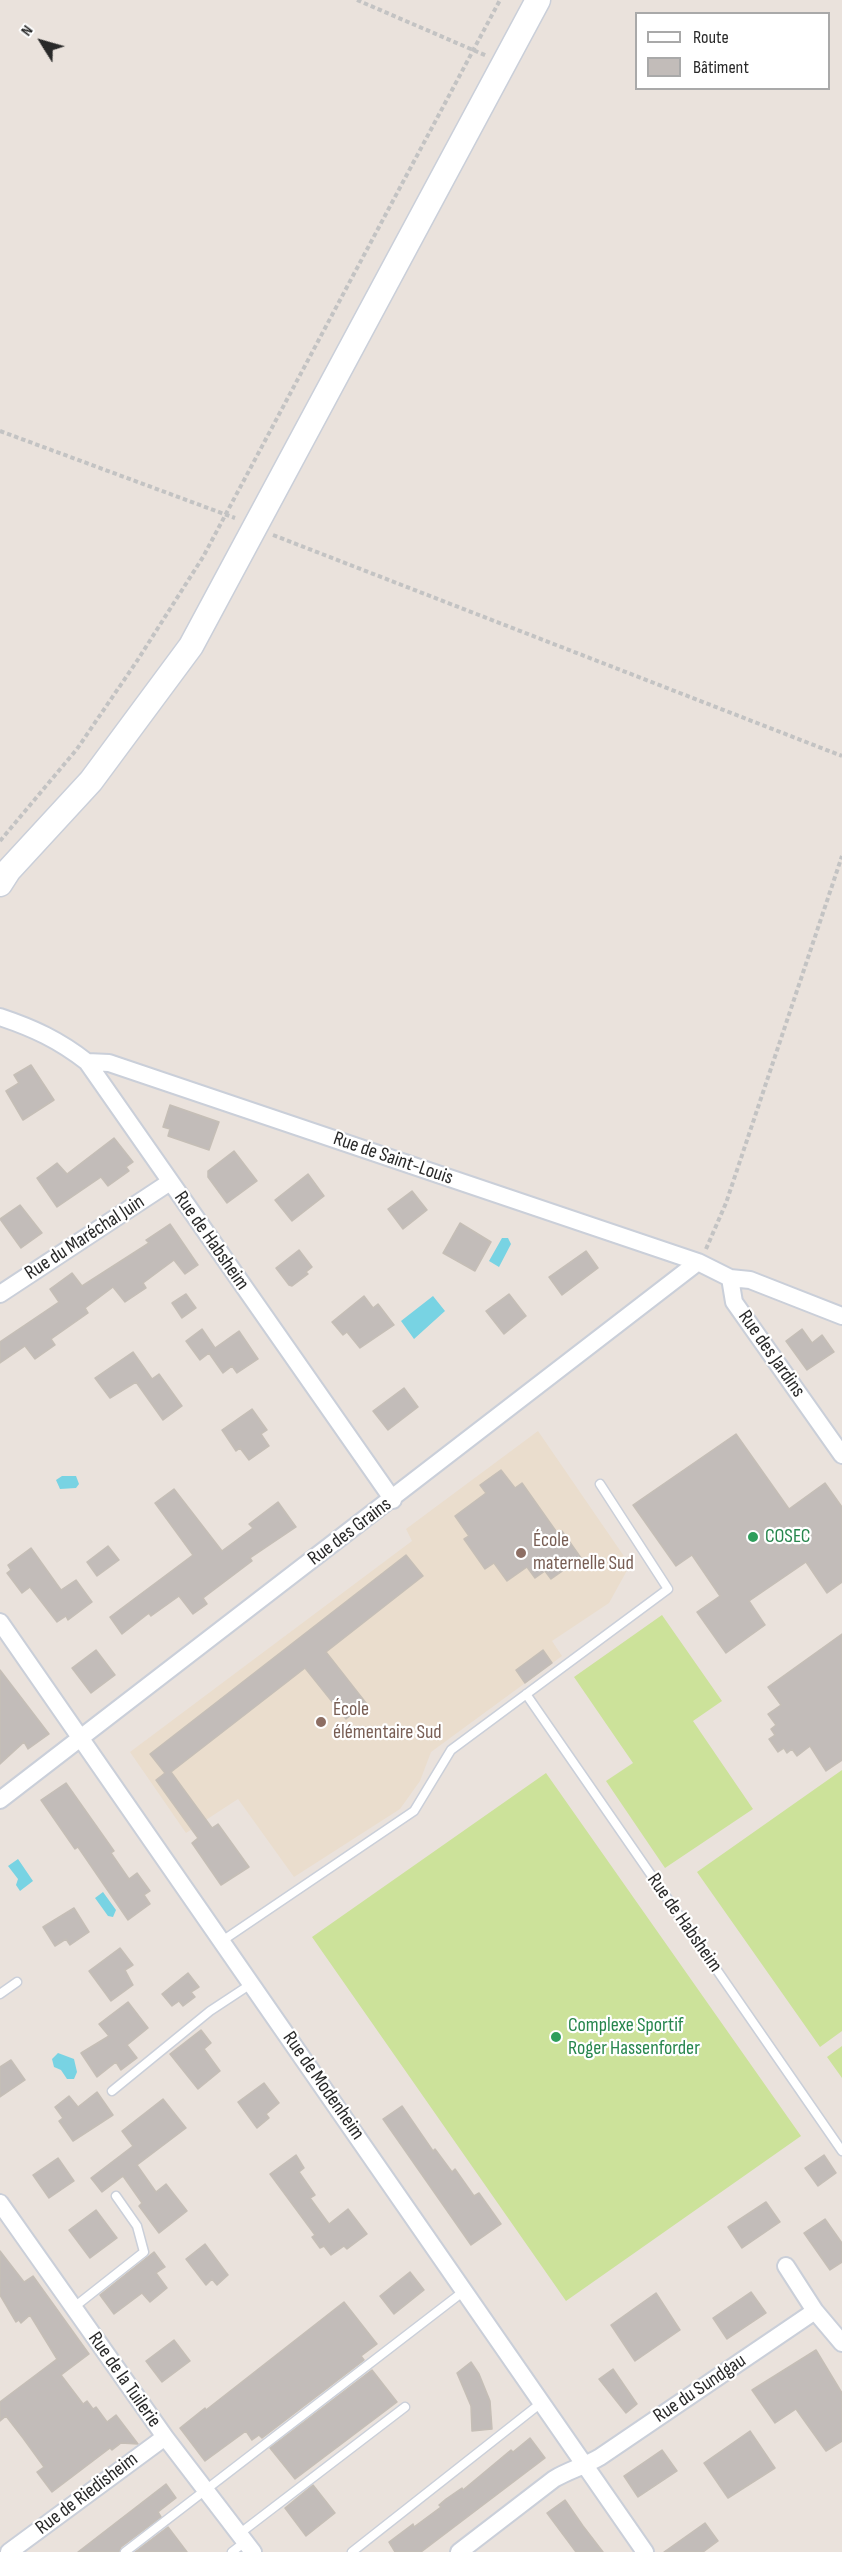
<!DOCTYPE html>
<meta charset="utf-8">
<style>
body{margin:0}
#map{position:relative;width:842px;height:2552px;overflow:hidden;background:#eae2dc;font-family:"Sofia Sans Condensed",sans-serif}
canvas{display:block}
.legend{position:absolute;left:635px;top:12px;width:195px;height:78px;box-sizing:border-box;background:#fff;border:2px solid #a9a9a9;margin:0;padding:8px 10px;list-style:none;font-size:18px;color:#292929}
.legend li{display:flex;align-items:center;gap:12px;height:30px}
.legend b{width:30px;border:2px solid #a9a9a9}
.north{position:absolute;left:12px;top:12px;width:60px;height:60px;-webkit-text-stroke:4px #fff;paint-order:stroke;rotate:307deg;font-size:16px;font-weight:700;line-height:24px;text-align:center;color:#292929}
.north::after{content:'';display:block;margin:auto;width:21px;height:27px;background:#292929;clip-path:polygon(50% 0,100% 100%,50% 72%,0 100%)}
</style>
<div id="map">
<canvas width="842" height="2552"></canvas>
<ul class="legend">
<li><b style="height:8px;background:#fff"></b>Route</li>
<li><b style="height:16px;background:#c2bcb9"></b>Bâtiment</li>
</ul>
<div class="north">N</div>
</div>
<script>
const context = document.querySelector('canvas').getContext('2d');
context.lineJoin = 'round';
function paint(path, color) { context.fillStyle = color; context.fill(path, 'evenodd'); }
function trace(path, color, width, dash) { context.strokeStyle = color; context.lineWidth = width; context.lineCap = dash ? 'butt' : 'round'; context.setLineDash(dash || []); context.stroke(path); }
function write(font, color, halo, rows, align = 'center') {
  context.font = font + ' "Sofia Sans Condensed",sans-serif'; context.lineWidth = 4.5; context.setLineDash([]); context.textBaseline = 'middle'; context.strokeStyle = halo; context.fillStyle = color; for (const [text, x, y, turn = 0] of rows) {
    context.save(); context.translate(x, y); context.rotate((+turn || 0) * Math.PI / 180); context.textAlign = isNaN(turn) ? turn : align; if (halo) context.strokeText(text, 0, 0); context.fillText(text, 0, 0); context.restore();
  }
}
paint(new Path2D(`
 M538,1431L630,1565L609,1603L552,1641L562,1656L431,1752L420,1781L400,1809L294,1877L238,1799L186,1833L130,1752L412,1541L406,1529Z`), '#eaddcd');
paint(new Path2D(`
 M662,1615L722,1701L693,1721L753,1809L665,1868L606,1781L633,1763L574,1677Z
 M842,1770V2031L820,2047L697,1872Z
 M546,1773L801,2136L566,2301L312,1937Z
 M842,2046V2078L827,2057Z`), '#cce29a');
paint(new Path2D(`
 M502,1238H508L511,1244L499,1267L489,1261Z
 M433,1296L445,1311L414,1339L401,1321Z
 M62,1476H76L79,1484L76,1488L60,1489L56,1480Z
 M18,1859L33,1881L20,1891L16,1885L18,1879L8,1866Z
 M103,1892L116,1910L113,1917L108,1916L95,1898Z
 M58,2053L74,2059L77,2072L74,2079H67L61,2070L54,2067L52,2059Z`), '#78d3e3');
const building = new Path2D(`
 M31,1065L54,1100L23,1120L6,1091L19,1083L14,1075Z
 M170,1105L219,1122L209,1150L168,1136L170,1129L163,1127Z
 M114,1138L133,1162L126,1167L129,1171L108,1186L101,1177L57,1207L37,1178L57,1163L67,1174Z
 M234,1151L257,1181L227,1203L208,1177V1171Z
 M308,1174L324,1196L292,1221L275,1200Z
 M412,1191L427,1210L403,1229L388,1209Z
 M20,1205L42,1233L21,1248L0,1219Z
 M460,1223L491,1242L475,1271L443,1253Z
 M170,1224L198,1265L185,1274L174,1260L143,1283L146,1288L125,1302L113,1287L85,1308L88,1313L51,1339L55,1345L35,1359L25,1346L0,1363V1342L59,1302L50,1289L72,1273L82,1286L149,1243L146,1240Z
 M299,1250L312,1267L306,1272L308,1274L292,1286L289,1285L276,1268Z
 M586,1251L598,1268L562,1295L549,1277Z
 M186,1294L196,1308L182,1318L172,1303Z
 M509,1294L526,1316L504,1334L486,1311Z
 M364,1296L373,1308L378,1304L394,1325L360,1348L347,1332L343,1335L332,1322Z
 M202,1329L215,1348L239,1331L258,1359L237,1373L232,1366L223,1373L209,1353L200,1360L186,1341Z
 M802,1329L812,1343L822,1335L834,1352L807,1370L786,1341Z
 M133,1352L152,1379L159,1374L182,1406L163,1420L136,1382L110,1398L95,1378Z
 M404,1388L418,1407L388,1430L373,1411Z
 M252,1409L267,1430L261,1434L269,1446L249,1460L240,1448L236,1451L222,1430Z
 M736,1434L789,1509L825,1483L842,1507V1582L827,1593L806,1562L749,1601L765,1625L726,1653L697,1612L720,1596L692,1555L676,1566L633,1505Z
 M501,1470L515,1488L522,1483L558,1534L562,1531L581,1558L551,1579L545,1571L535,1578L527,1567L507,1581L494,1563L485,1569L464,1539L469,1536L455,1516L486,1493L480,1485Z
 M174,1489L222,1551L253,1528L249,1524L278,1502L296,1527L250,1558L252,1561L203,1598L207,1604L193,1614L179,1596L151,1616L149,1613L122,1634L110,1617L193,1555L155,1503Z
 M108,1546L119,1560L97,1576L87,1562Z
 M31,1548L61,1590L76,1580L92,1602L68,1620L66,1616L57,1622L30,1587L22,1593L7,1573L11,1570L8,1565Z
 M406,1555L423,1576L326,1652L366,1703L346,1719L305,1668L171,1772L212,1828L218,1824L249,1867L221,1885L192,1843L198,1838L156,1780L165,1773L150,1754Z
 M842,1634V1760L826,1771L810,1746L797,1756L792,1749L787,1753L784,1748L778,1752L769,1739L775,1735L771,1729L776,1725L768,1714L781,1705L768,1687Z
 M96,1650L115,1675L91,1693L72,1668Z
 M543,1650L552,1663L525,1683L516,1670Z
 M0,1670L49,1734L28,1749L24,1742L0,1764Z
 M66,1783L114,1851L111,1853L129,1879L137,1873L150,1891L144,1895L150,1904L128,1920L78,1847L75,1849L41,1800Z
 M74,1908L89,1932L70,1945L66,1939L55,1946L43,1927Z
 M120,1948L133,1965L125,1970L133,1985L111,2001L89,1971Z
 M188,1973L199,1987L191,1992L195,1997L183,2006L179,2001L172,2006L162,1994Z
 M128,2002L148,2028L127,2045L137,2058L121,2070L116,2062L97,2077L81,2053L109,2036L99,2024Z
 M201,2030L211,2043L204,2049L220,2071L198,2089L170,2054Z
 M11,2060L25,2080L0,2097V2067Z
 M264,2083L279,2103L266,2114L269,2118L257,2128L238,2102Z
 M97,2092L113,2115L73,2141L59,2121L63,2118L55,2107L69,2096L78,2107Z
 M163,2099L186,2128L137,2165L156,2192L166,2184L187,2211L159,2233L139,2206L142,2203L123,2176L102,2192L91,2178L133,2146L122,2131Z
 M402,2106L433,2151L435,2149L452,2172L455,2169L474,2196L479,2193L501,2224L471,2245L383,2119Z
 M296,2155L304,2168L299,2172L315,2195L310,2198L329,2224L348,2209L367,2234L347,2249L344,2246L331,2255L324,2246L320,2248L312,2237L315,2235L270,2174Z
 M824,2155L836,2173L818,2186L805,2168Z
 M58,2158L74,2181L49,2198L33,2175Z
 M766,2202L780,2222L742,2248L728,2227Z
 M96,2210L117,2238L90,2258L69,2230Z
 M825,2219L842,2243V2262L830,2270L804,2233Z
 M205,2244L228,2275L217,2285L212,2279L206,2285L186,2259Z
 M0,2251L24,2282L33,2276L89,2354L61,2375L83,2404L87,2401L93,2409L96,2407L107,2422L116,2415L138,2444L121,2443L112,2450L110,2448L52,2492L37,2472L44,2467L23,2438L6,2416L0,2421V2402L57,2359L30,2315L21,2323L19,2320L16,2322L0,2295Z
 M154,2252L165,2267L156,2273L167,2288L150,2302L142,2293L114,2314L100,2295Z
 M410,2272L424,2290L394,2314L380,2296Z
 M751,2292L766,2313L727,2339L713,2318Z
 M656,2293L680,2330L635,2361L611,2325Z
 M344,2302L377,2344L361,2356L364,2360L262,2438L259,2435L252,2440L246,2431L205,2461L180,2428L205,2408L206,2410Z
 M174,2340L190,2361L162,2382L146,2361Z
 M816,2350L842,2393V2441L826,2451L796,2409L775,2423L752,2390Z
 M471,2362L479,2374L490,2401L492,2429L472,2431L471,2406L457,2373Z
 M613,2369L637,2404L626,2413L599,2379Z
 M372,2370L397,2402L295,2479L270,2448Z
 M750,2431L775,2468L728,2498L704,2463Z
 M530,2438L545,2458L421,2552H395L389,2542L413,2524L414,2527L441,2507L439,2505L446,2499L462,2488L463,2490L511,2450L513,2452Z
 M662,2450L677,2471L638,2497L624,2476Z
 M166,2484L176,2498L158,2512L161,2517L121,2547L119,2552H78Z
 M313,2485L335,2513L306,2536L285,2508Z
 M565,2500L583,2526L603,2552H576L547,2513Z
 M705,2523L718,2541L703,2552H664Z
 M168,2527L187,2552H135Z`);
paint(building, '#c2bcb9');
trace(building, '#c5beb6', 1.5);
const lane = new Path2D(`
 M526,1694L842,2151
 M222,1941L414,1811L451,1750L668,1589L600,1484
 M0,1994L17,1982
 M112,2091L210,2011L251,1984
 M73,2308L144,2252L137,2226L116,2196
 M239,2534L405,2407
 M125,2552L464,2291
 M232,2552L245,2542
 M352,2552L541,2403`);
const street = new Path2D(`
 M0,1017C33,1028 59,1040 87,1062L393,1500
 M87,1062L109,1063L698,1262L730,1278L734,1302L842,1455
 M730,1278L750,1280L842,1316
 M0,1294L170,1182
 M0,1622L645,2552
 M0,1800L698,1262
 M0,2203L165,2437L253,2552
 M815,2311L842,2343
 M9,2552L165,2437
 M459,2552L554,2479C569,2470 585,2466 600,2457L815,2311L786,2266`);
const secondary = new Path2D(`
 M0,884L9,870L91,781L191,646L538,0`);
trace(lane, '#cacfd9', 11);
trace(street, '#cacfd9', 20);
trace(secondary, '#cacfd9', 27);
trace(new Path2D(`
 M357,0L487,56
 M0,431L235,518
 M273,535L842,756
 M0,841L77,749L137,661L203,557L500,0
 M706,1249L726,1203L842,856`), '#c3c3c3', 4, [4.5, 3]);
trace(lane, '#fff', 8);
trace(street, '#fff', 16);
trace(secondary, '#fff', 24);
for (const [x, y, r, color] of [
 [753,1537,6,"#2e9e5b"],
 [521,1553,6,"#8d6e63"],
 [321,1722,6,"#8d6e63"],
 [556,2037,6,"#2e9e5b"]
]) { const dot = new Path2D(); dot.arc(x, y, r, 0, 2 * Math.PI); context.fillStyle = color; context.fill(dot); trace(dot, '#fff', 2); }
write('20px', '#292929', '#fff', [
 ["Rue de Saint-Louis",393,1159,19],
 ["Rue du Maréchal Juin",85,1238,-33],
 ["Rue de Habsheim",211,1241,55],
 ["Rue des Jardins",771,1354,55],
 ["Rue des Grains",350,1532,-37],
 ["Rue de Habsheim",684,1923,55],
 ["Rue de Modenheim",323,2086,55],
 ["Rue de la Tuilerie",124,2380,55],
 ["Rue du Sundgau",700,2389,-34],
 ["Rue de Riedisheim",87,2494,-37]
]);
write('20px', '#27864d', '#fff', [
 ["COSEC",765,1537],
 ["Complexe Sportif",568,2026],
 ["Roger Hassenforder",568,2049]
], 'left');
write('20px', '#785e54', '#fff', [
 ["École",533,1541],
 ["maternelle Sud",533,1564],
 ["École",333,1710],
 ["élémentaire Sud",333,1733]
], 'left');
</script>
